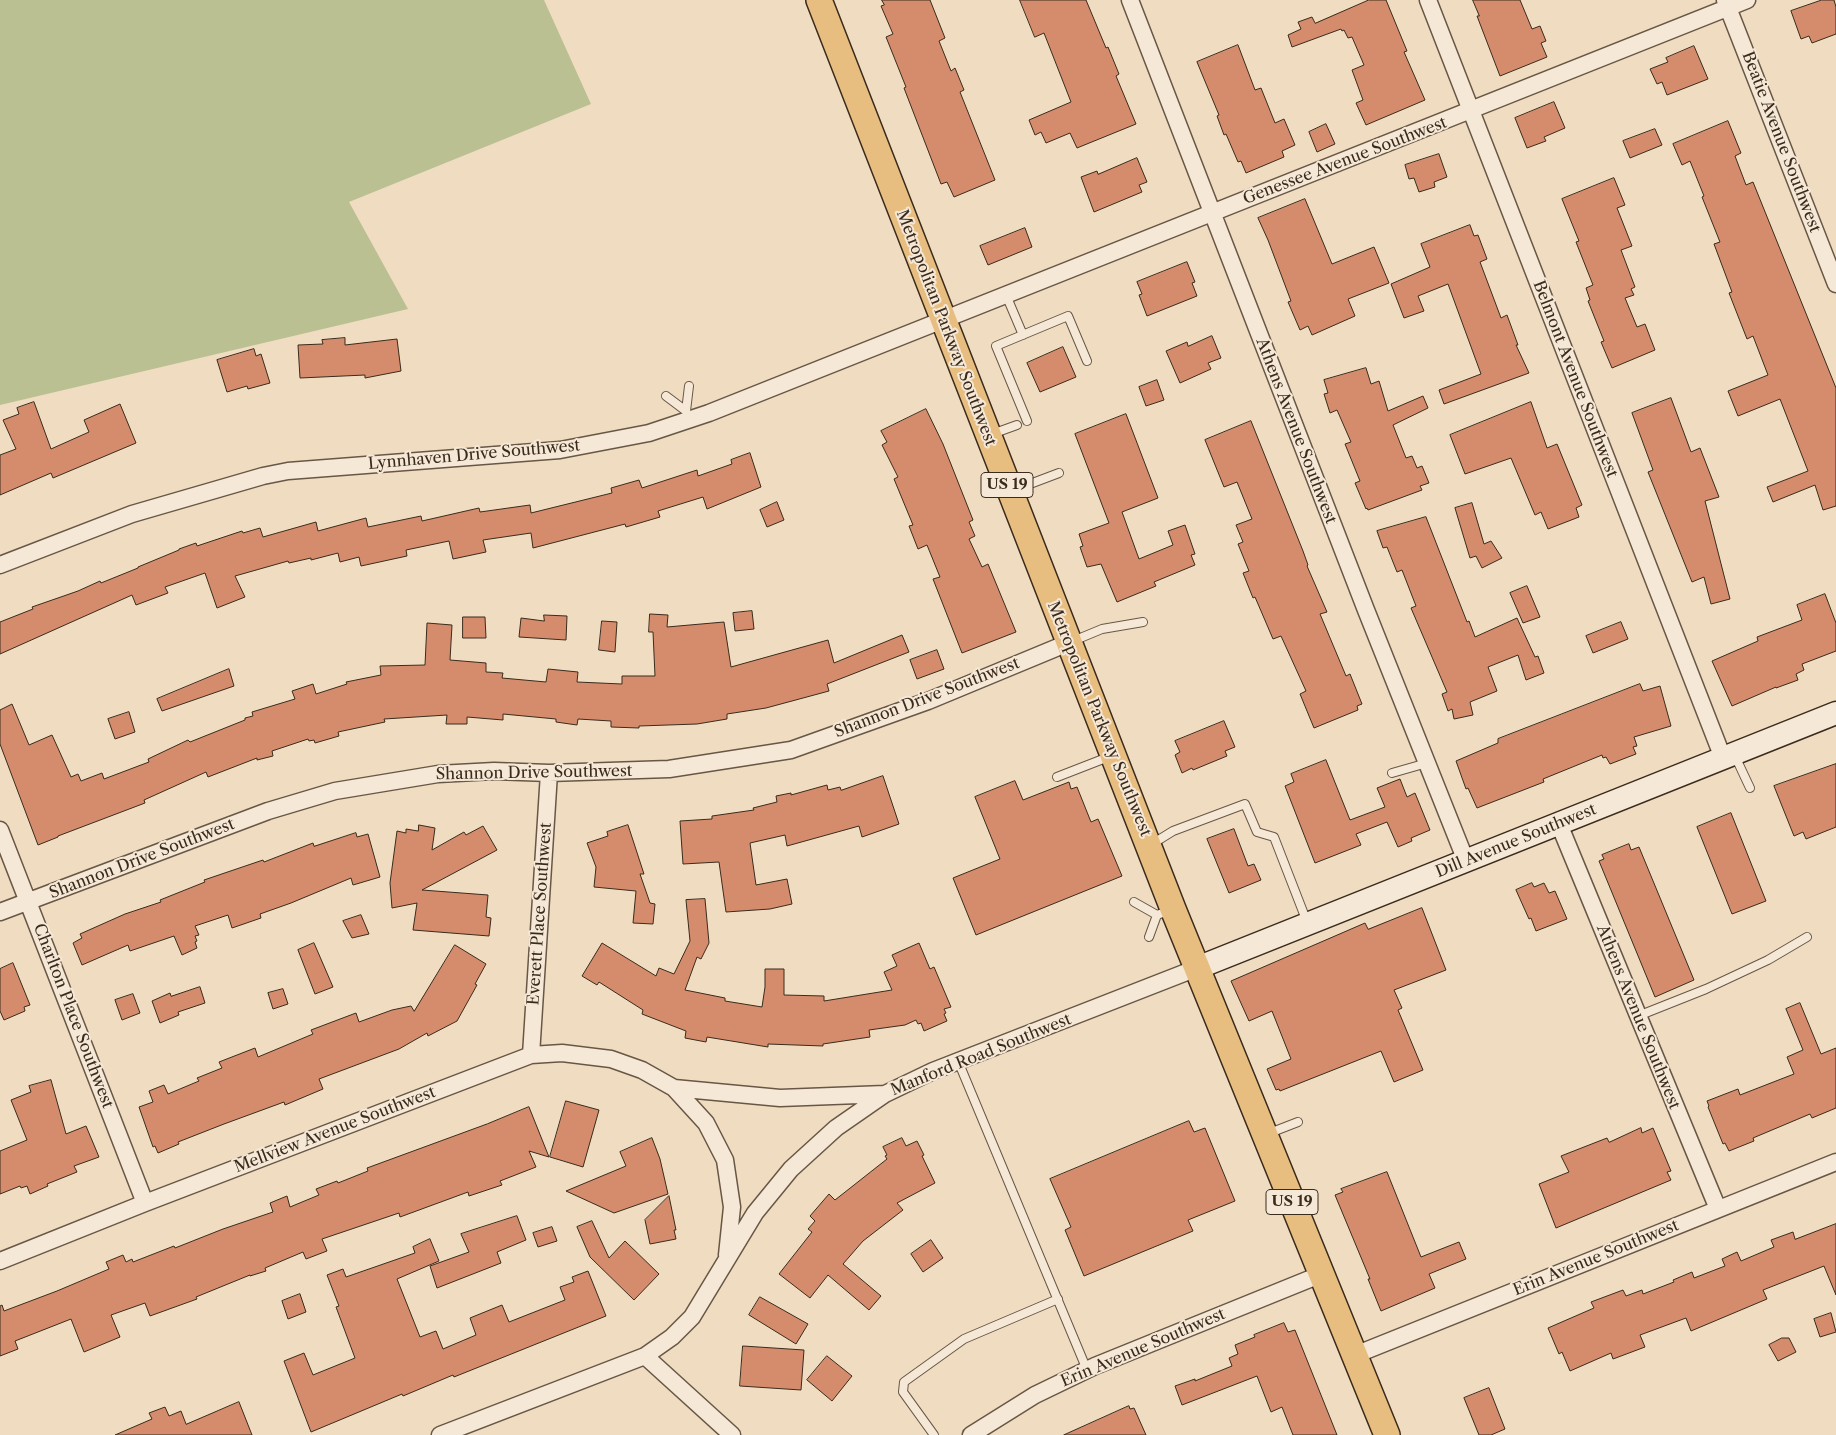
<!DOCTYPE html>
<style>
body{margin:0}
canvas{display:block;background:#f0dcc1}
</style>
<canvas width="1836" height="1435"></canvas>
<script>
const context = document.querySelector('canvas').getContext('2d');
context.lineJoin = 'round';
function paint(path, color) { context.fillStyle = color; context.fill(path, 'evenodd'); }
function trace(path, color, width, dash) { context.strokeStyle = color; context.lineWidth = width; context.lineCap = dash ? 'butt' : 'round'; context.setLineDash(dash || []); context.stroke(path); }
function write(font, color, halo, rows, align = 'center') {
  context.font = font + ' "Libre Caslon Text",serif'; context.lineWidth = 4; context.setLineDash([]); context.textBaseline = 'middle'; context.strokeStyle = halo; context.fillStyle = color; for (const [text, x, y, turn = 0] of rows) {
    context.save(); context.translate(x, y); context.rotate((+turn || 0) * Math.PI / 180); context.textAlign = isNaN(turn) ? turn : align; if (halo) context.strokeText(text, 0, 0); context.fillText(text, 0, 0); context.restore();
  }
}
paint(new Path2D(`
 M0,0H544L591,104L349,202L408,309L0,405Z`), '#bbc092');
const building = new Path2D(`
 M882,0H930L945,38L939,41L951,71L955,68L964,90L960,92L995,180L954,197L947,182L941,184L904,88L906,87L886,37L893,34L881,6L884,5Z
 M1020,0H1086L1106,48L1108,47L1119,74L1116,76L1136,124L1077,148L1070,133L1046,143L1041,132L1035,135L1029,120L1071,102L1044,33L1035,37Z
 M1369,0H1386L1407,51L1404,52L1425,100L1366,125L1356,103L1363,100L1352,70L1364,65L1352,37L1348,38L1344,30L1342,31L1341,29L1292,47L1288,35L1301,29L1298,22L1312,17L1315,23Z
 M1473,0H1520L1532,29L1540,26L1546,41L1541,43L1547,57L1500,76L1477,16H1479Z
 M1822,0H1834L1836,7V34L1812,43L1809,36L1801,39L1791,11Z
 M1238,45L1255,90L1261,88L1275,123L1284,119L1295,145L1282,151L1284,157L1246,173L1241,161L1238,162L1226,134L1224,135L1217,116L1219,115L1197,62Z
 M1694,46L1708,79L1667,95L1662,82L1657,84L1650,69L1668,62L1666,58Z
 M1554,102L1565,128L1544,137L1546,141L1527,148L1515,118Z
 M1728,121L1741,153L1735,156L1746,185L1753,182L1836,388V506L1823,510L1815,485L1773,502L1767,487L1808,471L1780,399L1738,416L1728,391L1768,375L1753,336L1747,339L1729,293L1732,292L1714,244L1720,242L1702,197L1704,196L1690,161L1682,165L1673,144Z
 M1326,124L1335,144L1317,152L1309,132Z
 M1655,129L1662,145L1630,158L1623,141Z
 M1439,154L1447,177L1434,182L1435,187L1419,192L1414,178L1409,179L1405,165Z
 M1137,158L1147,182L1139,185L1142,192L1094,212L1081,177L1097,171L1098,174Z
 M1614,178L1625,205L1617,208L1632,246L1621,250L1635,287L1631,289L1634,295L1625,298L1637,327L1645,324L1655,350L1612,368L1601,342L1604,341L1588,301L1590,300L1586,288L1593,285L1576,242L1579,241L1562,199Z
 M1305,199L1332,264L1374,247L1389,283L1348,299L1355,316L1312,335L1308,326L1300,330L1288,302L1291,301L1268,240L1258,218Z
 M1470,225L1474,236L1478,235L1487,259L1480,262L1501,318L1507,315L1518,345H1516L1529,373L1444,404L1439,390L1481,374L1448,284L1418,296L1424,311L1404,318L1391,284L1430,267L1421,244Z
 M1025,228L1032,247L988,265L980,246Z
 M1187,262L1195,282L1192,283L1197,296L1147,316L1139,295L1142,294L1137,282Z
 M1212,336L1221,358L1208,363L1211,369L1180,383L1166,351L1187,342L1188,346Z
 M345,338V345L397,339L401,371L365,378V375L300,378L298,345L323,344L322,340Z
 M1063,347L1076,377L1040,392L1027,363Z
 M254,349L256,356L261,354L270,383L248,389L247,386L227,392L217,360Z
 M1366,368L1371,384L1379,381L1388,411L1423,396L1428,408L1393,425L1406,458L1412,456L1417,468L1422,466L1429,483L1420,486L1422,490L1368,510L1367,508L1366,509L1355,483L1360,481L1345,444L1351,442L1337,410L1330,413L1324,394L1328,393L1324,380Z
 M1157,380L1164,400L1146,406L1139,387Z
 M1671,398L1691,452L1700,448L1719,497L1705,501L1730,599L1711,604L1704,577L1692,582L1648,472L1653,470L1632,413Z
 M34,402L51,449L89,432L84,420L120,404L136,443L53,478L51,473L0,495V455L16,449L3,420L19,414L17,408Z
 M1531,402L1547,448L1557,444L1582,505L1576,508L1579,517L1548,529L1541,512L1535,515L1511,458L1465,474L1450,435Z
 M926,409L943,444L973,520L969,522L975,536L969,539L982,567L988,564L1016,632L962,653L933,579L940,577L927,545L918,549L909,526L913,525L894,479L898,477L882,445L887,442L881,431Z
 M1126,414L1158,498L1122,512L1139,559L1173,545L1168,531L1185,525L1195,554L1191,555L1195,565L1154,582L1156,586L1117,602L1101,564L1087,567L1080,547L1083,546L1079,534L1109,523L1075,434Z
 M1251,421L1303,551L1308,565L1307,566L1327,612L1320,614L1346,676L1350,674L1362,704L1357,706L1358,710L1314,728L1300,694L1306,691L1281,636L1273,639L1255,597L1253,598L1243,573L1249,571L1238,544L1243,542L1236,525L1252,519L1237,482L1224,487L1205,440Z
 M750,453L761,487L707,509L703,497L658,511L660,517L626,527L625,524L533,548L531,533L483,540L486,552L453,559L449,541L406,550L407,556L361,566L359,557L340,562L338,553L311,560V558L289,563L288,561L235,576L245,597L217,608L205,573L165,587L168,593L136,605L132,595L0,654V622L33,609L32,607L78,591L100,581L101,583L138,568V567L179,550V549L196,543L197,546L242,531L243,533L260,528L263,537L316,522L318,531L366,518L368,527L421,516L422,521L479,508L480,512L530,505L531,513L612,493L611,488L639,480L642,488L697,470L698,476L732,464L731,460Z
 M777,502L784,520L767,527L760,510Z
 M1472,503L1484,544L1491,541L1502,558L1482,568L1476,556L1470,558L1455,508Z
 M1426,517L1467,622L1469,621L1475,637L1517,618L1535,657L1538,656L1544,673L1526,680L1518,655L1488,667L1497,691L1470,702L1473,715L1454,719L1452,709L1448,711L1442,694L1447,692L1411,608L1416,606L1402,570L1397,572L1387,547L1383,548L1377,531Z
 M1527,586L1540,617L1523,623L1510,593Z
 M1825,594L1836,623V651L1802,664L1804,670L1796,674L1798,680L1776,688V687L1732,706L1712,661L1758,641L1757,637L1802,620L1797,605Z
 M752,611L754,629L735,631L733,613Z
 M650,614L668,615L667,627L724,622L731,667L828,640L834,663L902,635L909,652L827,684L829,691L766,708L727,714V719L697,724L639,726V728L611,727V721L578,719L577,725L556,722V719L503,714V720L467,717V724H446L447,715L384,719L385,722L338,732L339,736L315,743L314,740L309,741L308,739L272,751L273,756L257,760V758L208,777L206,772L144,800L145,803L58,836V837L38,845L0,744V710L12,704L29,745L52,735L71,777L78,774L81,781L102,773L104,779L149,762L148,759L188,740L190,742L245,720V718L253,716L252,712L295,699L292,691L313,684L316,694L347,684L346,682L381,675L380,666L425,665L427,623L452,625L450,660L486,663V672L503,673L502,678L546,682L548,669L578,672L577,682L622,684V676H655L653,632H649Z
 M544,615L567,616L566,640L519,637L521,618L544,621Z
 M463,617H485L486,638H463Z
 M602,621L617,622L615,652L599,650Z
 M1621,622L1628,639L1593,653L1586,636Z
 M937,650L944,669L917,679L910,660Z
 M229,669L234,686L162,711L157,699Z
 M1640,684L1643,691L1660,686L1671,726L1634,737L1637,746L1633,747L1636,754L1610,764L1606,757L1603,758L1602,755L1543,779L1544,782L1477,808L1468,788L1466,789L1456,761L1498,743V739Z
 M129,712L135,732L115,739L108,719Z
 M1224,721L1235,747L1225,751L1227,756L1193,770L1192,768L1182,773L1175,755L1180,752L1175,741Z
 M1326,760L1350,820L1385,807L1377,788L1400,779L1407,797L1415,793L1430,830L1411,838L1412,841L1398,847L1387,822L1356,834L1361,845L1315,863L1285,786L1294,782L1291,774Z
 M1836,764V827L1806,839L1803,832L1794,836L1774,786Z
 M883,776L899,824L862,837L859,826L787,846L785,835L750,843L756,885L787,879L792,904L770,909L726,912L719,862L683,864L680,821L712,819V816L754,810L753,808L777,802L776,796L791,793V795L827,785L828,790L840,787L841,790Z
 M1015,781L1023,800L1069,782L1071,789L1077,787L1091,822L1098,819L1122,876L976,935L953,878L1000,859L975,797Z
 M1731,813L1766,901L1732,914L1697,827Z
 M419,825L435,828L432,850L464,832L466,835L483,826L497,850L422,890L488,895L486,917L491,918L489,936L413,930L417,903L392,908L390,883L397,831L406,833V829L418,831Z
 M628,825L644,874H640L650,903L655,904L653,924L633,923L636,891L594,887L596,867L587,843L608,836L607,832Z
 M1234,829L1248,866L1254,864L1261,880L1229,893L1207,839Z
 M356,833L357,837L368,834L380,877L353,885L351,878L291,903L260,914L261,918L232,928L228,915L195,926L199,935L195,936L197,941L195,942L197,948L182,955L174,936L130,951L128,945L82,965L73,943L82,938L80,934L125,914L161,902L160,900L205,882L204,880L263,860L264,862L313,843L314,846Z
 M1629,844L1631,850L1639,847L1694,980L1655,997L1599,861L1604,859L1602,855Z
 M1532,883L1534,887L1544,883L1549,893L1555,891L1567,919L1536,931L1531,918L1529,919L1516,890Z
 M705,899L709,943L701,959L697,957L685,990L725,998V1001L762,1007L765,987V969H784V995L824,996V1001L892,990L884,972L897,966L892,955L919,943L930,969L934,967L951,1007L944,1009L946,1013L944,1014L947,1021L924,1031L921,1023L918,1024L916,1020L905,1025L869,1030L870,1037L823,1044V1046L768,1044V1047L707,1037L706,1042L685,1038L686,1031L642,1014L643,1010L599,982L597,985L582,976L602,943L656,976L659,968L674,974L690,941L686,900Z
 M1422,908L1446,970L1394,990L1402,1008L1398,1010L1423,1070L1394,1082L1381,1051L1280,1091L1279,1089L1276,1090L1267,1069L1291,1059L1272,1011L1249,1021L1231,981L1365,923L1368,929Z
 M361,915L369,934L352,938L343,921Z
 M314,943L333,987L315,994L298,950Z
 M455,945L486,964L475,984L477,985L457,1021L428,1036L427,1033L399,1049L319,1079L323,1089L285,1105L284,1102L224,1124L178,1142L179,1144L158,1153L155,1146L153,1147L139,1107L153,1102L149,1091L164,1085L168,1094L199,1081L197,1078L222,1068L219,1062L255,1048L258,1057L313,1034L311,1030L356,1013L359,1022L392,1010L411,1006L414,1011Z
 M13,963L30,1005L24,1007L25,1011L4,1020L0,1011V969Z
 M200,987L205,1003L178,1012L179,1015L160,1023L152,1001L170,993L171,996Z
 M283,989L288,1004L273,1009L268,993Z
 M133,994L140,1013L122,1020L115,1000Z
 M1800,1003L1821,1054L1836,1048V1108L1812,1118L1810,1114L1753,1138L1754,1141L1729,1151L1725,1143L1723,1144L1708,1107L1709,1106L1707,1101L1738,1089L1740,1095L1794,1074L1787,1057L1803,1050L1786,1009Z
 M51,1080L66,1134L86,1126L99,1157L74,1166L77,1172L47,1184L48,1186L30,1194L27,1186L21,1188L20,1186L0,1194V1151L27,1140L11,1100L31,1092L29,1086Z
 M566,1101L599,1110L583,1167L550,1157Z
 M529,1107L549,1157L529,1151L536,1167L500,1181L502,1185L469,1196L468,1192L400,1217L399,1213L322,1239L327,1251L306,1259L303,1252L265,1268L266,1271L250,1276V1275L196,1297L197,1299L150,1316L145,1303L111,1315L120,1337L84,1352L71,1319L15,1341L18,1349L0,1356V1306L2,1305L4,1311L57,1291L109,1269L106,1262L123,1255L126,1262L132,1259L133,1262L174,1246L175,1248L223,1229L273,1212L270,1203L287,1196L290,1207L319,1195L316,1189L337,1181L338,1183L368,1171L367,1168L487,1124Z
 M1189,1121L1194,1132L1205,1128L1235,1201L1188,1220L1193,1231L1084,1276L1065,1230L1071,1227L1050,1179Z
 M1641,1128L1642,1133L1653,1128L1671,1171L1667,1172L1671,1180L1556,1228L1539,1184L1569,1172L1561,1156L1607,1138L1609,1142Z
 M652,1138L660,1159L668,1194L614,1213L566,1191L626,1166L620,1152Z
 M902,1138L906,1146L917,1141L924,1155L922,1156L935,1183L897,1203L903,1210L863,1241L843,1264L881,1296L869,1310L828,1275L810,1298L779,1274L812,1232L808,1229L815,1221L810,1216L829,1194L835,1200L887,1159L885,1156L887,1155L883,1147Z
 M1387,1172L1421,1257L1459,1242L1466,1259L1429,1274L1435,1288L1381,1311L1368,1279H1370L1335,1195L1343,1192L1341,1189Z
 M669,1196L676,1230H674L676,1239L650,1244L645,1220Z
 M517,1216L526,1240L497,1252L501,1263L437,1288L430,1266L469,1252L461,1234Z
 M592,1221L609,1258L625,1241L659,1274L634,1300L590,1257L577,1227Z
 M1836,1224V1295L1824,1266L1763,1290L1767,1299L1691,1331L1686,1318L1640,1335L1645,1347L1613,1359L1611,1353L1570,1371L1562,1352L1559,1354L1548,1328L1594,1308L1591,1302L1623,1290L1626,1296L1642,1290L1643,1294L1674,1282L1673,1280L1692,1272L1694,1278L1725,1266L1722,1259L1737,1252L1741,1261L1774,1247L1771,1240L1793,1232L1795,1239Z
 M552,1227L557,1241L538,1247L533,1233Z
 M430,1239L439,1261L397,1279L420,1337L436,1331L443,1349L476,1335L470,1318L502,1305L509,1322L565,1300L560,1287L574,1282L572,1277L588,1271L606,1316L454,1377L453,1375L403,1396L402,1394L311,1432L284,1361L304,1353L313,1375L355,1358L336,1307L339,1306L327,1275L343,1269L346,1277L415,1253L413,1247Z
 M931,1240L943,1258L923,1272L911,1254Z
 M300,1294L306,1312L288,1319L282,1301Z
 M760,1297L808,1324L796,1344L749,1315Z
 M1831,1313L1836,1332L1820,1337L1814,1319Z
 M1284,1323L1288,1332L1295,1330L1337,1435H1293L1282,1407L1271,1412L1257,1376L1182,1405L1175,1386L1195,1379V1381L1232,1366L1229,1358L1238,1354L1235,1345L1255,1337L1254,1335Z
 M1782,1338H1789L1796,1352L1778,1361L1769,1345Z
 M743,1346L804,1350L801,1390L740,1386Z
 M827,1356L852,1376L832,1401L807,1380Z
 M1489,1388L1505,1429L1491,1435H1479L1464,1398Z
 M239,1402L252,1435H115L152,1419L149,1413L165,1407L169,1416L181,1411L186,1424Z
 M1129,1406L1130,1409L1134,1408L1146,1435H1064Z`);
paint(building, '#d58c6c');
trace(building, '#3a2b1c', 1);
const lane = new Path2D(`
 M1006,295L1023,335
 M689,386L686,411L690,420
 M666,396L686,411
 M1027,421L996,346L1068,316L1087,361
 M992,434L1017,425
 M1014,490L1059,473
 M1073,641L1102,629L1143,622
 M1735,756L1750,788
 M1392,773L1427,763
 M1057,777L1111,756
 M1152,844L1173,831L1245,804L1257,832L1274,837L1307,922
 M1134,902L1157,915
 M1149,937L1157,915L1171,910
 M1638,1016L1706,989L1768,960L1807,937
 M958,1061L1087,1370
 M1267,1134L1298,1122
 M934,1435L903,1392L904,1382L964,1339L1058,1299`);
const street = new Path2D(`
 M1130,0L1366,610L1466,861
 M1428,0L1723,758
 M1725,0L1836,284
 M0,565L132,514L263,476L288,471L560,450L649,433L709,413L1747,0
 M1559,824L1718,1209
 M0,830L145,1203
 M0,912L268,811L335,791L438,774L494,771L549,773L669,769L791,750L928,701L1068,643
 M531,1055L549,773
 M674,1088L706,1123L725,1160L732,1207L727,1255
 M0,1261L145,1203L531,1055L562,1053L611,1059L642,1070L674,1088L780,1098L885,1094
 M1355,1355L1836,1162
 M645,1356L732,1435
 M440,1435L645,1356L672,1337L692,1317L755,1213L791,1169L836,1128L885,1094L933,1071L1197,968
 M971,1435L1035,1395L1095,1366L1322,1274`);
const secondary = new Path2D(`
 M1197,968L1836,713`);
const primary = new Path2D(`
 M819,0L1173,909L1387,1435`);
trace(lane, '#685745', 10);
trace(street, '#685745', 19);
trace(secondary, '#3a2b1c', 25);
trace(primary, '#3a2b1c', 28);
trace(lane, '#f5e8d7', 8);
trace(street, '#f5e8d7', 16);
trace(secondary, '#f5e8d7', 22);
trace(primary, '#e8be80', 25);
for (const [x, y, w] of [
 [1007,485,52],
 [1292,1202,52]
]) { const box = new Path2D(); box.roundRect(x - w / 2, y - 12.5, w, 25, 4); context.fillStyle = '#f5e8d7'; context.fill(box); trace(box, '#3a2b1c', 1); }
write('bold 15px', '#3a2b1c', null, [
 ["US 19",1007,485],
 ["US 19",1292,1202]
]);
write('16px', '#3a2b1c', '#f5e8d7', [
 ["Beatie Avenue Southwest",1781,142,69],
 ["Genessee Avenue Southwest",1345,161,-21],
 ["Metropolitan Parkway Southwest",946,328,69],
 ["Belmont Avenue Southwest",1575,379,69],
 ["Athens Avenue Southwest",1296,431,69],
 ["Lynnhaven Drive Southwest",474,455,-5],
 ["Shannon Drive Southwest",927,698,-21],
 ["Metropolitan Parkway Southwest",1099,719,68],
 ["Shannon Drive Southwest",534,773,-1],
 ["Dill Avenue Southwest",1516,841,-22],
 ["Shannon Drive Southwest",142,859,-21],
 ["Everett Place Southwest",540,914,-86],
 ["Charlton Place Southwest",73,1016,69],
 ["Athens Avenue Southwest",1638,1017,68],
 ["Manford Road Southwest",981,1055,-22],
 ["Mellview Avenue Southwest",335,1130,-21],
 ["Erin Avenue Southwest",1596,1258,-22],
 ["Erin Avenue Southwest",1143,1348,-23]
]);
</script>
